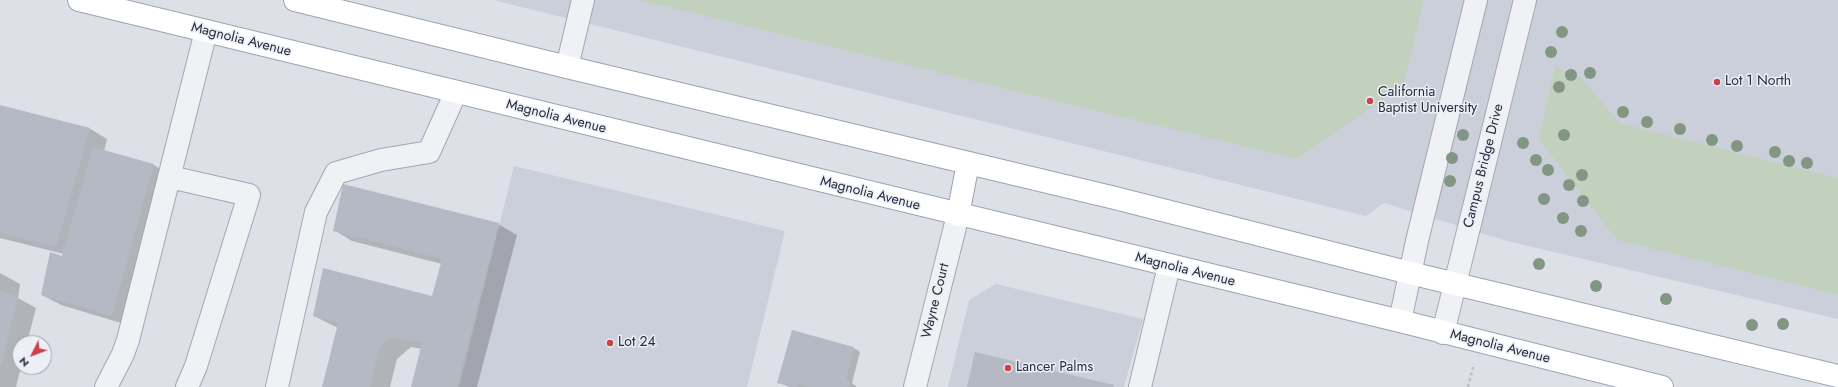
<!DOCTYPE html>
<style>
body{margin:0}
#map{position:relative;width:1838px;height:387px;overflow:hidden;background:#dde0e7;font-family:Jost,sans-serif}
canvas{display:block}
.north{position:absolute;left:12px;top:335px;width:40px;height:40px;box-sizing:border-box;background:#eceff5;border:1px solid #9da1ab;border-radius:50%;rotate:228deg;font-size:11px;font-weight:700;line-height:16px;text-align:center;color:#262d3d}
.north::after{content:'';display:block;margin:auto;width:14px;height:18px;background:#cf3f4a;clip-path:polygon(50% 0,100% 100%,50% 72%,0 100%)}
</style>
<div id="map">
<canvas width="1838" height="387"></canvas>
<div class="north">N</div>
</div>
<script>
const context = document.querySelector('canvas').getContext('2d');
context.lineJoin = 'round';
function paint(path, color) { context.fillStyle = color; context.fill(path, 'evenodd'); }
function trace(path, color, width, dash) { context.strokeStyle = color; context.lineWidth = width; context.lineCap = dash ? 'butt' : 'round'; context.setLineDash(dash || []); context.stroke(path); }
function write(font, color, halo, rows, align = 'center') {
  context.font = font + ' Jost,sans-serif'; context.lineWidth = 3; context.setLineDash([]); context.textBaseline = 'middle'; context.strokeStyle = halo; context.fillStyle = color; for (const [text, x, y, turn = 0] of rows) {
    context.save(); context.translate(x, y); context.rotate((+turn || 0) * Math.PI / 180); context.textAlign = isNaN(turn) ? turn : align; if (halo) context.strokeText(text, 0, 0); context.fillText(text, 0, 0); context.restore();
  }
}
paint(new Path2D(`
 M493,0H1838V319L1507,241L1384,203L1366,216Z
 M514,166L785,231L747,387H459Z
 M996,284L1143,319L1124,387H948L969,300Z`), '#cbcfd9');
paint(new Path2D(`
 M639,0H1424L1403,86L1296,159Z
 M1555,67L1581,77L1619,123L1838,178V295L1617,240L1539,139Z`), '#c1d1be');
paint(new Path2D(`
 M0,106L89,128L107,139L104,151L154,165L172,176L131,326L61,305L42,295L64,254L0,238Z
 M498,224L517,235L477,387H412L422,349L411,347L397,359L390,387H323L338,328L314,316L433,297L442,264L352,241L334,230Z
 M0,273L20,284L18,298L36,308L27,343H20L21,367L16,387H0Z
 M792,331L854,348L860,352L852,383L856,386V387H789L779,382Z`), '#0003');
paint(new Path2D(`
 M0,105L90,128L56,247L0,233Z
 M93,147L154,164L112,316L41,295L50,252L62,256Z
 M343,184L499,223L457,387H411L422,343L392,337L379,349L370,387H322L338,323L313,316L323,268L432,296L442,259L333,231Z
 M0,291L18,297L1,366H0Z
 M792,330L854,347L846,380L850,381L849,387H810L798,384V387H793L777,383Z
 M975,352L1114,385V387H967Z`), '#b4b9c4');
const minor = new Path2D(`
 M567,67L583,0
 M170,177L249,195L196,366L187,387
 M1400,321L1417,241L1476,0
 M1443,333L1525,0
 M106,387L123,354L128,340L206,31
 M277,387L316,212L336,173L381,160L429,152L456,92
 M915,387L958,215
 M1140,387L1169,266`);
const major = new Path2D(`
 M79,0L1400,321L1662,387
 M295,0L567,67L1115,198L1410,273L1838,376
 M958,215L968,163`);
trace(minor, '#a2a7b1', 24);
trace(major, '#9ca3b3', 24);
trace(new Path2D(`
 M1468,387L1473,367`), '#bbbec5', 2.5, [3, 3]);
trace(minor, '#eff1f5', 22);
trace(major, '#fff', 22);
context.fillStyle = '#829684';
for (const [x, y] of [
 [1562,32],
 [1551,52],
 [1590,73],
 [1571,75],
 [1559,87],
 [1623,112],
 [1647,122],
 [1680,129],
 [1463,135],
 [1564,135],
 [1712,140],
 [1523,143],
 [1737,146],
 [1775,152],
 [1452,158],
 [1536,160],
 [1789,161],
 [1807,163],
 [1548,170],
 [1582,175],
 [1450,181],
 [1569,185],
 [1544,199],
 [1583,201],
 [1563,218],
 [1581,231],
 [1539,264],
 [1596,286],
 [1666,299],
 [1783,324],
 [1752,325]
]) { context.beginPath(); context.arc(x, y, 6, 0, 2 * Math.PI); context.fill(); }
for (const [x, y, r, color] of [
 [1717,82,4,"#cf3f4a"],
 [1370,101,4,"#cf3f4a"],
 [610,343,4,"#cf3f4a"],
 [1008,368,4,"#cf3f4a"]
]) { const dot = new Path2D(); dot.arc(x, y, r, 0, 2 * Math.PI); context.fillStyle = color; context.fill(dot); trace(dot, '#eceff5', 1.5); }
write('14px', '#262d3d', '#eceff5', [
 ["Magnolia Avenue",241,40,14],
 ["Magnolia Avenue",556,117,14],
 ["Campus Bridge Drive",1484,166,-76],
 ["Magnolia Avenue",870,194,14],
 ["Magnolia Avenue",1185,270,14],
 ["Wayne Court",936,301,-76],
 ["Magnolia Avenue",1500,347,14]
]);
write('14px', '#262d3d', '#eceff5', [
 ["Lot 1 North",1725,82],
 ["California",1378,93],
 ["Baptist University",1378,109],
 ["Lot 24",618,343],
 ["Lancer Palms",1016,368]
], 'left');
</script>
